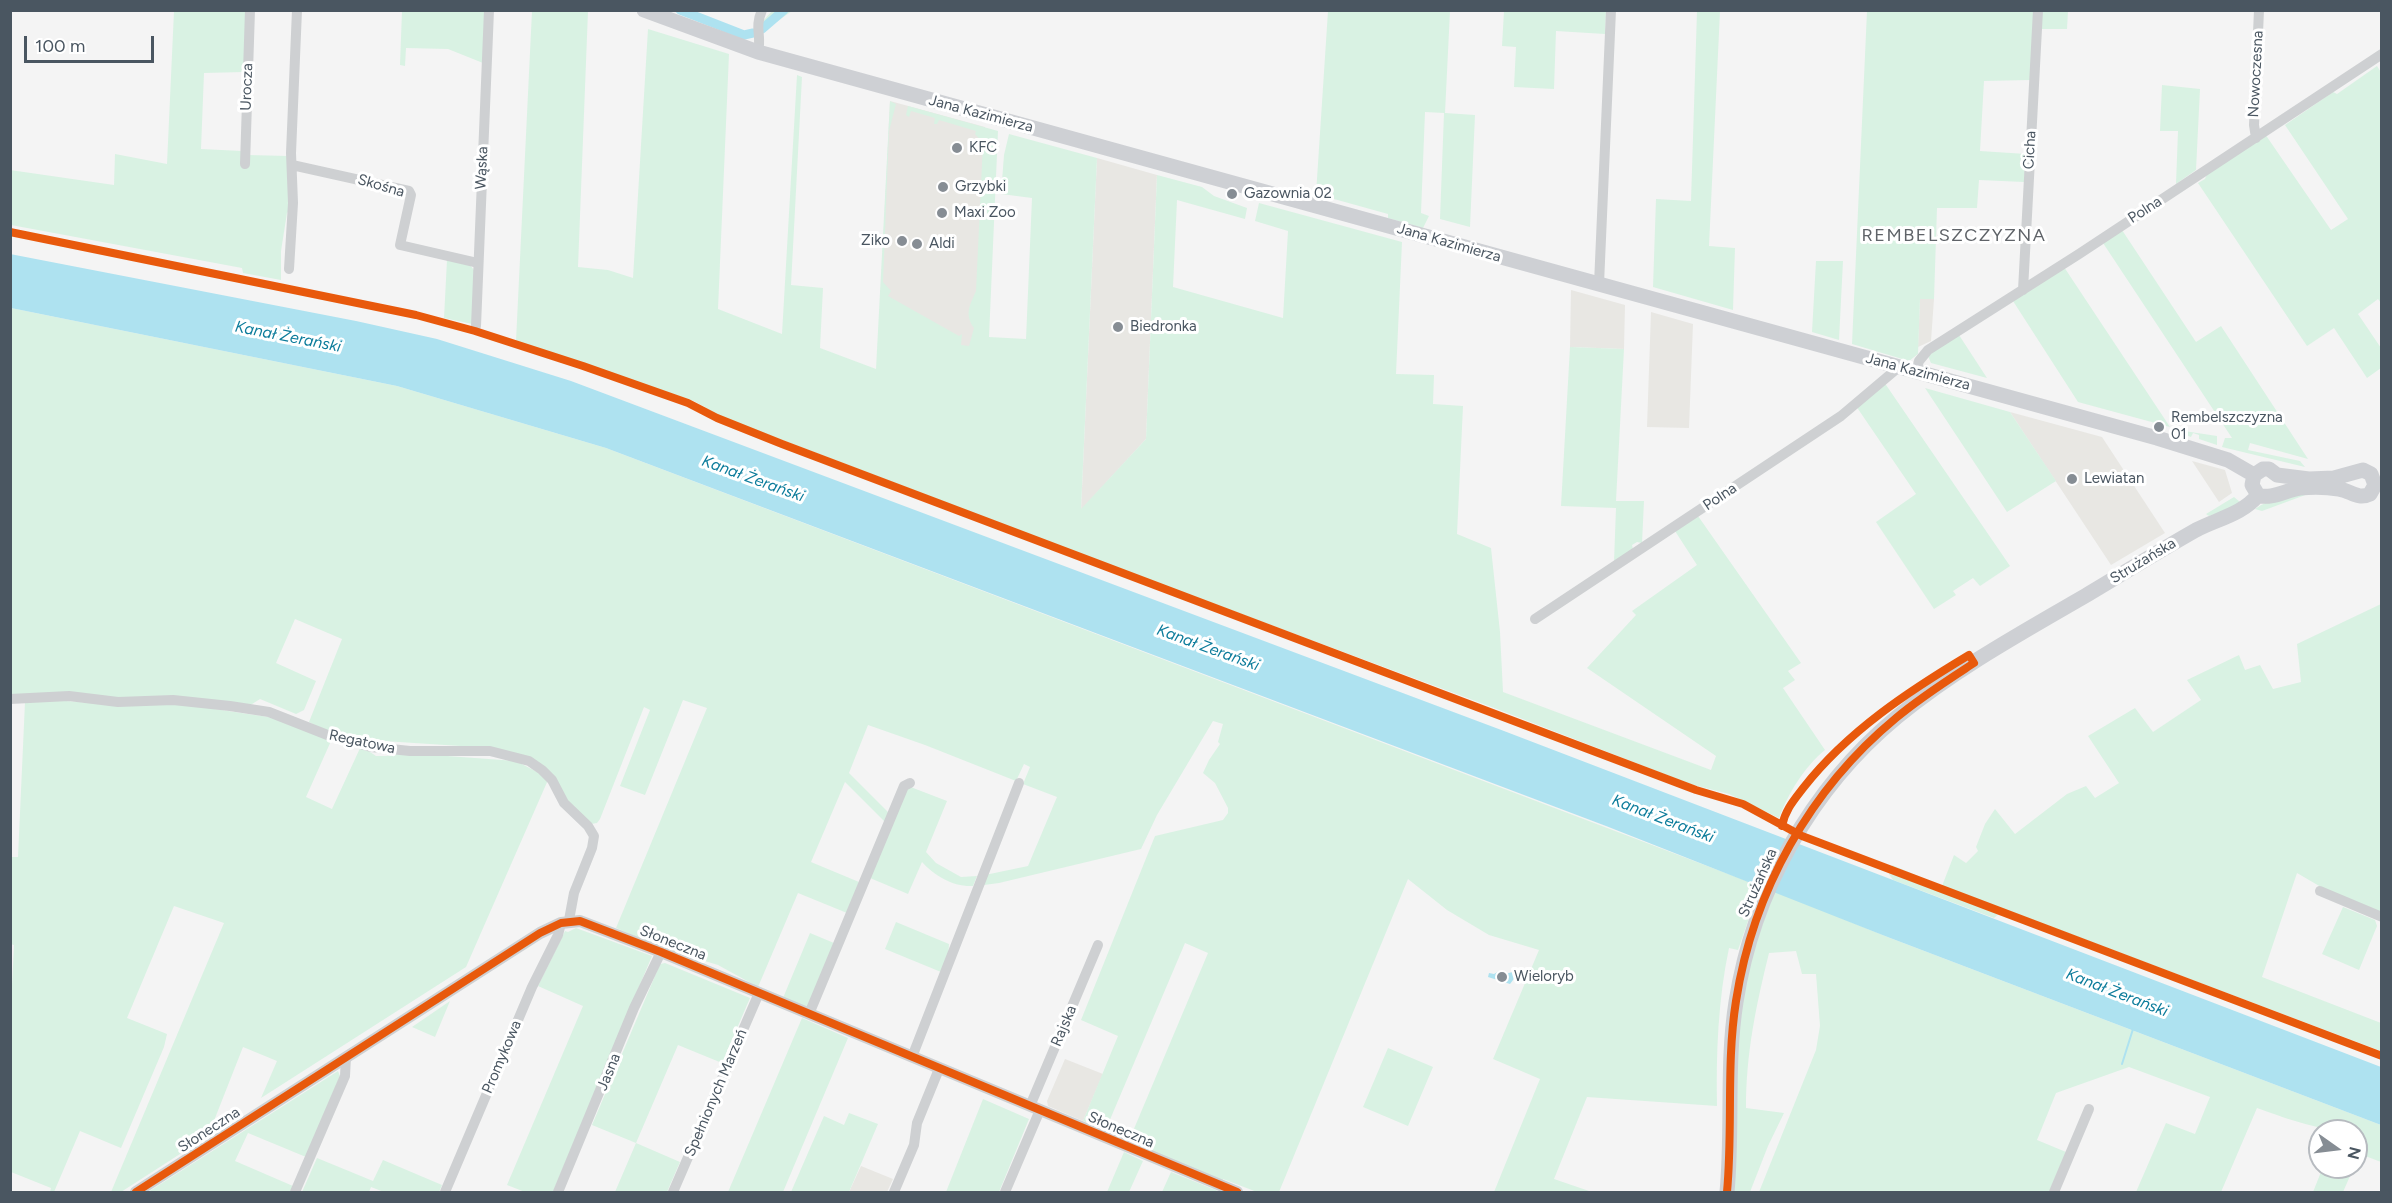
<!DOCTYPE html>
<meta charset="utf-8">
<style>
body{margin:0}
#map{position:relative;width:2392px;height:1203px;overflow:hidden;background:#f4f4f4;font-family:Figtree,sans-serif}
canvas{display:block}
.frame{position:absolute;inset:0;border:12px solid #4a5661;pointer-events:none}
.north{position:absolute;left:2308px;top:1119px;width:60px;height:60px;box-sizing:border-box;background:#fff;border:2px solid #b7bbc0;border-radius:50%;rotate:104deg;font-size:16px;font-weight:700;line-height:24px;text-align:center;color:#4a5661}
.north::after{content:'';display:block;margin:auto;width:21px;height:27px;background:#868d94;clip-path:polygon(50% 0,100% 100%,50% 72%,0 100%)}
.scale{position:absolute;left:24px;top:36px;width:130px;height:27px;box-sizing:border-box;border:3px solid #4a5661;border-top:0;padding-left:8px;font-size:18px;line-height:21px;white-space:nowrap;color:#4a5661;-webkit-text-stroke:4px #fff;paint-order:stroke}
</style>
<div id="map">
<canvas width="2392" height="1203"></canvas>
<div class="frame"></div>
<div class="north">N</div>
<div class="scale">100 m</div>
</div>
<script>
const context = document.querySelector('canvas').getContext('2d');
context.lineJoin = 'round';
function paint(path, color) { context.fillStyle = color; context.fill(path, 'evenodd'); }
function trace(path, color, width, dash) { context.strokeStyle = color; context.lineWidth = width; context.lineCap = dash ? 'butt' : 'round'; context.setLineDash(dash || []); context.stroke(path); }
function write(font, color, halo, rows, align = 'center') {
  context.font = font + ' Figtree,sans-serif'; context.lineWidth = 6; context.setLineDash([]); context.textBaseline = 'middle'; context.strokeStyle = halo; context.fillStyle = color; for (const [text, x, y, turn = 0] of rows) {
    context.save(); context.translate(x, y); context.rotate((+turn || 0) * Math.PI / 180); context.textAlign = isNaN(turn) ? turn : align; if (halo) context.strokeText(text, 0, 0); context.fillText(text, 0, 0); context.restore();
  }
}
paint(new Path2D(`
 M890,101L985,127L968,487L877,369Z
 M1097,158L1157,175L1146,439L1081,510Z
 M1571,290L1625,305L1624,349L1570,347Z
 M1920,299H1934L1931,341L1918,347Z
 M1651,312L1693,324L1689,428L1647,427Z
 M2010,412L2102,437L2165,533L2111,565Z
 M2192,461L2225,470L2232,493L2219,502Z
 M1065,1059L1103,1074L1083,1121L1048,1106L1047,1101Z
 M861,1166L893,1179L887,1192H849Z`), '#e8e7e3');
paint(new Path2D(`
 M174,11H246L244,72L204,73L201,149L242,151L248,155L288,156L289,211L287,213L281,251V280L243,273L242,268L11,225L10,170L114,185L115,154L167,164Z
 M402,11H485L483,63L448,49L406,48L405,66L400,65Z
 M532,11H588L578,267L608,270L633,278L648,29L729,54L718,309L782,334L797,75L802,77L791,285L823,288L820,348L876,369L890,101L896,104L889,131L883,282L891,291L888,296L959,336L962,334L961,345L969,346L974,328C964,314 970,305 976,291L983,143L975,134L976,131L939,120L937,124H934L935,118L911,111L909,117L906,115L908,106L998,131L989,337L1026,339L1032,198L1001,194L1004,155L1009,134L1097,158L1081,509L1146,439L1157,175L1202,187L1214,196L1247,208L1245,219L1177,200L1173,287L1283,318L1288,231L1255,221L1259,203L1402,242L1396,374L1434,375L1433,404L1463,406L1457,534L1491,548L1500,632L1503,692L1711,770L1716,756L1587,668L1636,615L1632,611L1697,565L1675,531L1698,516L1801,663L1788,671L1795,680L1783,688L1825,750C1804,767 1788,794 1779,818L1729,794L1690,784L1497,709L1139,576L722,417L694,401L516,341Z
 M772,11H792L762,32V22Z
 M1328,11H1450L1445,113L1475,115L1470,227L1440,219L1444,113L1425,112L1421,213L1429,216L1423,228L1388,218V214L1316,194Z
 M1504,11H1606L1605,34L1556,31L1554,89L1514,87L1516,47L1502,46Z
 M1697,11H1720L1709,246L1735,248L1733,310L1653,287L1656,199L1691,201Z
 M1867,11H2034L2030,80L1984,81L1980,151L2026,154L2024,182L1979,180L1977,208H1937L1934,299H1920L1918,354L1909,361L1852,344Z
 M2040,11H2068L2067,29H2041Z
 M2377,66L2382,74L2381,303L2378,299L2358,314L2381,348V368L2367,378L2334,328L2307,346L2198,183L2205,179L2207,174L2265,134L2331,230L2348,219L2285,125L2333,92L2337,94Z
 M2162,85L2200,89L2196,170L2176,184L2178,131H2160Z
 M2122,230L2196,342L2221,326L2308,459L2250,443L2248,450L2300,461L2305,467L2222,447L2225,438H2232L2103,243Z
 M447,260L470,265L474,270L472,324L444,318Z
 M1816,261H1843L1839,340L1812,332Z
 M2064,267L2170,427L2078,402L2013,301Z
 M11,308L397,386L606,448L1760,886L1738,950L1729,948C1718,1000 1716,1054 1717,1106L1587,1097L1554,1179L1592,1192H1494L1540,1079L1493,1059L1539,950L1489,935L1447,910L1408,879L1279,1192H1257L1223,1179L1222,1182L1128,1143L1208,953L1185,943L1106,1129L1083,1121L1118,1036L1081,1020L1155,836L1223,820L1228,813V808L1215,783L1203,773L1209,760L1220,744L1218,742L1223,724L1213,721L1157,815L1141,849L999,883L984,885L985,875L1028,866L1057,797L1023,784L1030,767L1024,764L1016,781L925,745L868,725L849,773L890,814L886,823L845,782L811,862L859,882L847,913L798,893L758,987L718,965L662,948L616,928L707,708L683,700L645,795L620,786L650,710L644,707L600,819L597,823L591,824L565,800L549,772L491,748L353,739L333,735L309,722L342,639L295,619L276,663L316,681L304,710L296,714L260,699L249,706L11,695Z
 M1959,335L1987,378L1931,363L1927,354Z
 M1570,347L1624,349L1616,501H1644L1642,543L1637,542L1632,545L1633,549L1614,562L1616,508L1561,506Z
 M1884,382L2010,566L1980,586L1973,578L1953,591L1956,595L1934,609L1876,522L1916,494L1856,406Z
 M1925,388L2010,412L2056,481L2007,512Z
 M2171,429L2217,436V445L2199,439V435L2193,433L2191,437Z
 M2308,494L2262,511L2255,509C2270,498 2289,496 2308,494Z
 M2234,497L2240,502L2232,508L2209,516L2206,514Z
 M2381,604V913L2321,887L2297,873L2262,977L2381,1023V1051L2004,909L1994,918L1893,880L1889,874L1892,865L1942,886L1954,855L1966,863L1978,851L1976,847L1985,824L1995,809L2015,834L2067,794L2086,786L2095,798L2119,783L2088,736L2135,708L2153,732L2201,700L2187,680L2239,655L2245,670L2260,665L2273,689L2301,682L2297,644Z
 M53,700L120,705H188L275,718L331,741L306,797L332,809L361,746L376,756H386L406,753L516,761L543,775L548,780L466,967L261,1098L277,1061L243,1047L208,1136L121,1192H111L224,923L174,906L127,1018L167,1034L164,1047L121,1148L80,1131L54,1192H50L51,1188L11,1172L10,1026L14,945L10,944V857H18L25,702Z
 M908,786L947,801L926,852L936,863L961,877L977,876L973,886C953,887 935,876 922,862L908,894L870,878Z
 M1775,891L1885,936L2381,1125V1162L2360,1154L2356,1163V1131C2319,1131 2291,1120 2257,1108L2221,1192H2136L2166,1123L2195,1134L2210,1097L2129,1067L2056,1093L2037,1140L2066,1152L2049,1192H1759L1816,1050L1820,1026L1816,974H1802L1796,951L1769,953C1756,1006 1746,1053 1746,1108L1784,1113L1768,1146L1750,1192H1732C1735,1126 1733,1058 1744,992C1750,957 1762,924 1775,891Z
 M2343,907L2375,920L2377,926L2359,970L2322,954Z
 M896,922L949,944L948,957L941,972L885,949Z
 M576,928L652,956L553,1192H525L507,1185L583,1006L538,986L565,931L568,932Z
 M810,933L834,943L807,1008L783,998Z
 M665,963L750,998L722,1063L678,1045L636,1143L680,1162L667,1192H615L636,1143L592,1125L660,964Z
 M450,1001L435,1037L412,1027Z
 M802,1018L848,1038L783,1192H728Z
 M1388,1048L1433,1067L1408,1126L1363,1107Z
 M338,1071L340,1076L306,1157L248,1133L235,1161L293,1186L291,1192H148Z
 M983,1099L1029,1119L999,1192H946Z
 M849,1113L878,1124L849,1192H791L824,1116L844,1125Z
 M1124,1152L1143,1161L1129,1192H1107Z
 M317,1158L373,1181L383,1160L442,1185L439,1192H384L371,1187L369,1192H302Z
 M2323,1167H2354L2343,1192H2313Z
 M1171,1172L1218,1191L1217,1192H1162Z`), '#d9f2e3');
paint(new Path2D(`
 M10,254L356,321L437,339L571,381L1504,731L2381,1067V1125L1885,936L1606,826L606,448L397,386L11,308Z
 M1499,971L1506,974L1512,972L1516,976L1510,984L1488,977L1489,973L1494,974Z`), '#aee2f0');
trace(new Path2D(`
 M2122,1064L2133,1029`), '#aee2f0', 2);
trace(new Path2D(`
 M680,10L744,35L753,33
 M762,29L784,10`), '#aee2f0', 9);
trace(new Path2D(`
 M758,52C762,34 754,29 762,10
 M2256,138L2254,125L2259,10
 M245,164L250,10
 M292,165L409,191L411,195L400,245L478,263
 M289,269L293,203L291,153L297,10
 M1599,284L1611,10
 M2023,290L2038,10
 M476,326L489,10
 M1916,371L1919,361L1928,350L2079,254L2382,54
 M1535,619L1841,416L1899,367
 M10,699L69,696L118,702L173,700L230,706L269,712L330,736L371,747L410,751H490L529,761L542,770L552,780L564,803L588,826L594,836L592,848L574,893L569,920
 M2320,891L2382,917
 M809,1014L904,786L910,783
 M912,1057L1019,783
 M1030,1106L1098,945
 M295,1192L345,1076L346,1057
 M445,1192L532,987L558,935L561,923
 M558,1192L634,1008L661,952
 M673,1192L759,993
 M894,1192L914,1145L917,1123L939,1069
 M1005,1192L1040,1110
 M2054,1192L2089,1109`), '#ced0d2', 10);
trace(new Path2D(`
 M136,1192L540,933L561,923L580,921L661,952L1237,1192`), '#ced0d2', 12);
trace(new Path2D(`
 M644,10L758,52L2157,438L2228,460L2254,475
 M2263,469H2269L2277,475L2309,479L2334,478L2363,470L2371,474L2375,485L2370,494C2358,500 2351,491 2339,489C2326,487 2312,487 2300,488C2286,490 2271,500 2258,495L2252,485L2254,475Z
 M1727,1192C1733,1129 1726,1065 1736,1002C1753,892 1811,788 1897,717C1954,670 2021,633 2085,596C2122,574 2159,551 2196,530C2217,519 2243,514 2258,495`), '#ced0d4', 15);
trace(new Path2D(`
 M10,232L416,315L475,331L583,366L688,403L717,418L782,444L1696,790L1743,804L1802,836L2382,1056
 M136,1192L540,933L561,923L580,921L661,952L1237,1192
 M1727,1192C1733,1129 1726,1064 1736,1001C1753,891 1810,789 1896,718C1921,697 1948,680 1974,663L1969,655C1909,691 1848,731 1804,787C1794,800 1785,810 1782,826`), '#e8590c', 8);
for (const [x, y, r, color] of [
 [957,148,6,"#868d94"],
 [943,187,6,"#868d94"],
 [1232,194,6,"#868d94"],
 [942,213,6,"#868d94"],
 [902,241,6,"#868d94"],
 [917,244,6,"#868d94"],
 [1118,327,6,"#868d94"],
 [2159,427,6,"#868d94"],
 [2072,479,6,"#868d94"],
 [1502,977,6,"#868d94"]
]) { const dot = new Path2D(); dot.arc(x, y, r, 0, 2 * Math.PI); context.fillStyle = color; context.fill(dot); trace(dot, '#fff', 2); }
write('15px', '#4a5661', '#fff', [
 ["Nowoczesna",2256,74,-87],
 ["Urocza",247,87,-88],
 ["Jana Kazimierza",981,114,15],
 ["Cicha",2030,150,-87],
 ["Wąska",482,168,-87],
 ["Skośna",381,186,16],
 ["Polna",2145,210,-33],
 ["Jana Kazimierza",1449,243,16],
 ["Jana Kazimierza",1918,372,15],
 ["Polna",1720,497,-34],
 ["Strużańska",2143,561,-31],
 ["Regatowa",362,742,12],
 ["Strużańska",1758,883,-66],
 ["Słoneczna",673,943,22],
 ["Rajska",1064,1026,-67],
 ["Promykowa",502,1057,-67],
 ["Jasna",609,1072,-68],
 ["Spełnionych Marzeń",716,1093,-67],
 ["Słoneczna",209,1130,-33],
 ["Słoneczna",1121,1130,23]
]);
write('15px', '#4a5661', '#fff', [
 ["KFC",969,148],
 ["Grzybki",955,187],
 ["Gazownia 02",1244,194],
 ["Maxi Zoo",954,213],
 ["Ziko",890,241,"right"],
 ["Aldi",929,244],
 ["Biedronka",1130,327],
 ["Rembelszczyzna",2171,418],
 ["01",2171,435],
 ["Lewiatan",2084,479],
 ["Wieloryb",1514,977]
], 'left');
write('italic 16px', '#0c7c9b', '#fff', [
 ["Kanał Żerański",288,337,11],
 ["Kanał Żerański",753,479,20],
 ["Kanał Żerański",1208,648,20],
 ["Kanał Żerański",1663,819,21],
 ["Kanał Żerański",2117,993,21]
]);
context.letterSpacing = '1.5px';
write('18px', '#5f6368', '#fff', [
 ["REMBELSZCZYZNA",1954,236]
]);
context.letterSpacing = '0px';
</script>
